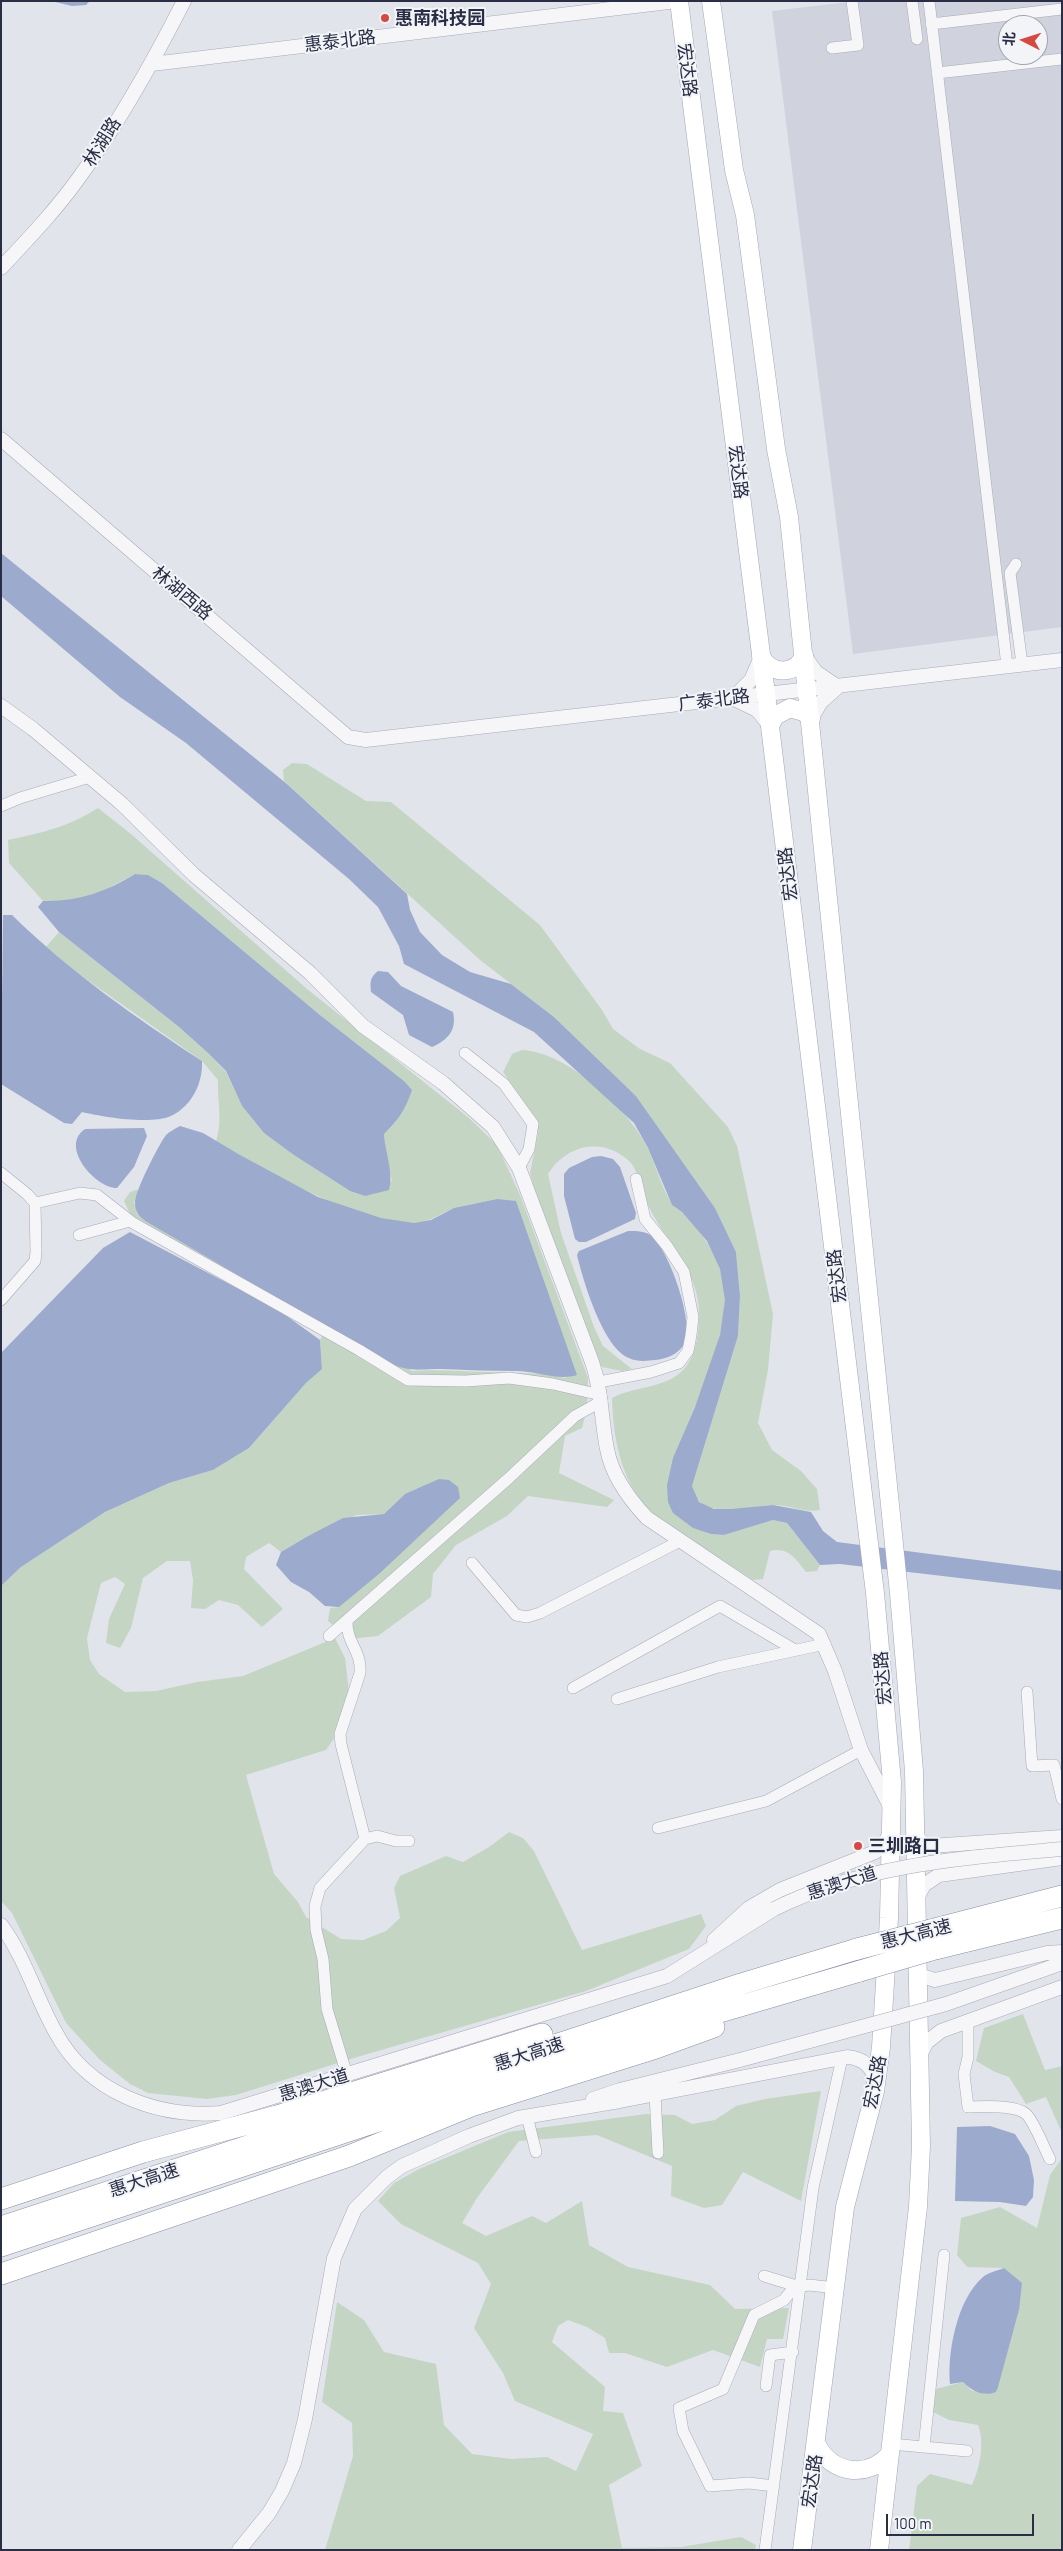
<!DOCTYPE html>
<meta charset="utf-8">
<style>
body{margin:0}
#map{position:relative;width:1063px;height:2551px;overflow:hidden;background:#e2e4eb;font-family:Barlow,"Noto Sans SC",sans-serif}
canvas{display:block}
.frame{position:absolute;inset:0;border:2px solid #292e45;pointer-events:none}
.north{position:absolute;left:998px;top:15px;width:50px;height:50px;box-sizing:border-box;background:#f2f4f8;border:1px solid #a2a5b0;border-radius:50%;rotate:275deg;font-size:14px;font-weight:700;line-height:20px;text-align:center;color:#292e45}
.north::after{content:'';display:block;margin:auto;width:18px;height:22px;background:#d54943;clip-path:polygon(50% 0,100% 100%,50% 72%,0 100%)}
.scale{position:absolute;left:886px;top:2514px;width:148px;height:22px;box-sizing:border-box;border:2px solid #292e45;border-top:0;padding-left:6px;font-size:15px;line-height:18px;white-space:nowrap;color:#292e45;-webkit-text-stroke:4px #f2f4f8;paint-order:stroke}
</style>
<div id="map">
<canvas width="1063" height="2551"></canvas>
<div class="frame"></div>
<div class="north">北</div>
<div class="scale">100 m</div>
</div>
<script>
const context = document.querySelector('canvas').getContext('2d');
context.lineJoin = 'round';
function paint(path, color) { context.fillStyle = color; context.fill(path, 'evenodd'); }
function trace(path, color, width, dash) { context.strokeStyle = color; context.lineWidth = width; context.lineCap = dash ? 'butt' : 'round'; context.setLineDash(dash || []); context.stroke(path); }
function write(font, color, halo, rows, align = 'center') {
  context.font = font + ' Barlow,"Noto Sans SC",sans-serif'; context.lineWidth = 4; context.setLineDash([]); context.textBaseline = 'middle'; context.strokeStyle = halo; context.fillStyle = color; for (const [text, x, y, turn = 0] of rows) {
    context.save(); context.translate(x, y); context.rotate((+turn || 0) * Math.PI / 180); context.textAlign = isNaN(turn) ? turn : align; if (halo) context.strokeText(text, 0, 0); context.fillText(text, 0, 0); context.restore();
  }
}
paint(new Path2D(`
 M857,1H1062V627L853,654L772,11ZM1008,25H1038V55H1008Z`), '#d0d3dd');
paint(new Path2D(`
 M292,763L307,764L366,801L391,802L540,925L602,1010L613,1029L640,1049L670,1063L728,1127L737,1146L773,1314L768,1370L758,1423L772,1450L801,1471L817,1489L820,1510C804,1513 790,1505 774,1505C755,1505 712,1518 698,1500C696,1496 694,1491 692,1486L738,1336L740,1296L736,1252L715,1208L636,1096L554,1017L480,960L284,781L283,770Z
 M98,808L131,834L307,989L469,1118L497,1145L520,1195L588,1378L587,1408L582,1428L565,1436L559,1473L614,1500L607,1507L528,1496L507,1516L456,1545L433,1574L431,1597L378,1636L349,1639L328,1621L330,1608L339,1607L405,1494L384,1514L357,1515L308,1536L281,1552L269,1543L246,1557L244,1569L283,1609L262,1627L238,1605L219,1600L205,1609L191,1608L193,1580L190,1561H167L143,1578L131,1628L120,1648L106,1643L109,1619L125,1584L115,1577L101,1583L87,1638L90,1660L99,1674L125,1692L156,1691L197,1682L243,1676L335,1638L345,1658L349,1692L335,1737L326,1750L246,1775L274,1874L298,1902L306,1917L341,1939L363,1940L386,1931L400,1918L394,1888L400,1876L446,1856L463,1862L489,1847L509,1832L523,1838L534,1851L582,1950L701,1914L706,1926L689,1949L586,1991L357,2057L236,2095L207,2099L148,2093L130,2084L100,2060L66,2023L12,1913L1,1901V1586L21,1567L105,1512L169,1483L213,1470L249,1448L306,1383L322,1368L320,1340L324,1332L132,1218L124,1201L130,1192L139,1189L134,1202L137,1214L412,1371C438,1369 463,1372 489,1372C516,1373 540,1372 566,1378L497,1199C484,1202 470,1204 456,1208C441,1212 430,1223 414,1223C358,1224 264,1170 216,1141C223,1122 217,1099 218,1080L202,1061L76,972L46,947L59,932L179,1027L208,1053L226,1072L242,1106L264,1133L322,1173L350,1191L365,1196L392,1181L385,1151L384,1134L395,1123L404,1081L320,1015L162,883L148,875L135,874L93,896L63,902L43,901L9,863L8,840C44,832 66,828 98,808Z
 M522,1050C568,1052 630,1110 648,1149C655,1163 664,1194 673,1205C675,1208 679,1209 682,1212C705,1234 727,1268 725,1302C721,1366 682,1423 667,1485L693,1527L711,1534L724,1535L773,1520L787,1523L820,1565L817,1571L806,1572C796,1559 788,1546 770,1551L763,1579L753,1580L655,1516C622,1487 613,1440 612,1398C636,1385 671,1389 687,1365C694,1355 696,1344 698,1333C706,1276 673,1254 650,1209C644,1197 638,1169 629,1161C602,1136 566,1145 548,1174L561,1233L594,1327L603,1346L632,1369L622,1371L602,1367L588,1340L539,1206L530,1173L538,1134L537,1121L503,1072L512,1054Z
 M1023,2014L1045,2070L1062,2066V2133L1046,2097L1026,2104L1009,2077L995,2072L976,2061L984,2028Z
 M821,2091L801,2201L743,2172L722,2205L704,2208L671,2196L672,2166L597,2135L519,2141L477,2198L462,2223L486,2236L532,2216L546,2223L582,2201L589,2245L628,2267L710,2285L735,2309L789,2308L783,2339H767L760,2367L713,2350L667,2367L625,2353H609L605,2338L587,2327L568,2320L558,2326L552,2342L605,2387L603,2411L623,2413L642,2466L609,2485L622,2548L681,2547L741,2537L756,2545L755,2550H325L353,2456L352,2423L322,2402L337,2302L364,2320L384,2352L436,2364L444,2425L472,2454L511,2459L547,2457L576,2471L593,2434L515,2401L503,2373L474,2328L491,2284L478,2263L401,2224L378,2201L394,2183L419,2169L508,2132L646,2114L675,2115L692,2124L715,2120L736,2106L765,2099Z
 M1062,2158V2550H909L917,2486L930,2474L972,2485C980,2467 985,2444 978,2425L949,2420L933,2412L936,2389L963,2382L972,2391L996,2392L1019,2310L1004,2268L967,2267L957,2255L961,2218L1000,2207L1037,2228L1050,2175Z`), '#c4d6c3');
paint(new Path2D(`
 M51,1H90L86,5L72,6Z
 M1,553L287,784L407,894L410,910L420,932L442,955L470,972L511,984L554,1017L636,1096L715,1208L736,1252L740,1296L738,1336L692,1486L699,1502L714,1509H731L773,1505L811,1512L823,1531L837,1542L1062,1571V1590L840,1564L820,1565L787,1523L773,1520L724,1535L711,1534L693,1528L673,1513L668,1502L667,1485L673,1458L695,1407L720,1335L725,1300L720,1269L707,1241L682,1212L672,1205L648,1148L634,1123L534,1032L404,964L399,946L378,907L349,879L186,743L120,697L1,596Z
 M135,874L148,875L162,883L320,1015L404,1081L412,1090C406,1108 398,1121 384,1134C385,1152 394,1173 389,1190L365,1196L350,1191L294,1155L264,1133L242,1106L226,1071L208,1053L179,1027L59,932L38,907L43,901C77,902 106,892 135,874Z
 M3,915H12C69,971 136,1018 202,1061C203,1083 192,1106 171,1116C150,1125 103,1117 82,1112L72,1124L64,1123L1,1084Z
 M378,971L388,972L401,986L453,1012C457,1030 448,1040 432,1047L409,1035L403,1015L371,992C370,982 370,977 378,971Z
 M180,1126L203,1133L240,1155L318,1197L381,1218L414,1223L431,1220L454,1208L497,1199L516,1201L577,1375C558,1381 536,1371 516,1371C491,1371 467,1370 442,1369C419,1369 415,1372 392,1365L147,1222C140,1217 135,1213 135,1203C134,1193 159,1144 166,1135C170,1131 175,1129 180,1126Z
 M144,1128L147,1136L134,1167L117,1188C95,1188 59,1146 85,1129Z
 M601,1156L613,1159L620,1167L636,1213L635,1219L586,1242H579L575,1239L564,1196V1174L569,1168L592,1157Z
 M628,1231C636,1231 647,1231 653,1237C670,1254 695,1323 684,1344C679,1354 666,1359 655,1360C647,1361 637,1362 629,1358C603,1348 583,1280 577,1255L579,1251Z
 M130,1232L277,1309L320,1340L322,1369L306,1383L249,1448L213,1470L169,1483L105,1512L21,1567L1,1586V1353L103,1248Z
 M439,1479L449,1480L458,1487L460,1498L380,1573L339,1607L325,1606L309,1592L291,1582L276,1565L281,1552L308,1536L343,1518L384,1514L405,1494Z
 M990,2126L1015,2134L1029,2156L1034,2180L1033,2197L1026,2206L1000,2202L955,2201L957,2127Z
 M1004,2268L1022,2283L1019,2310L998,2387L996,2392C983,2397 972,2391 963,2382L950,2384C947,2353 957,2299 983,2277C989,2272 997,2271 1004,2268Z`), '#9caacd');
const minor = new Path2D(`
 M912,1L917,39
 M929,1L1007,666
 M931,24L1062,9
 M832,48L858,45L852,1
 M937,73L1062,59
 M1016,564L1010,573L1022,664
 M1,806L20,798L90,777
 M465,1053L504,1084L533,1124L529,1149L519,1168
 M1,1173L27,1194L35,1203L36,1252L35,1261L1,1300
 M35,1203L80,1193L97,1195L133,1223L359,1350L408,1380L466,1381L509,1378L553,1384L601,1395
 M79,1235L130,1221
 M599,1382L651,1372L679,1363L688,1351L691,1335L693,1317L684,1272L667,1246L645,1219L636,1179
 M472,1563L516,1615L527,1617L540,1613L680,1541
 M347,1620C346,1643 362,1651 360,1673L340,1734L341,1744L365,1839
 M329,1636L509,1478L575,1416L602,1401
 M573,1688L720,1606L795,1650
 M1027,1692L1032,1766L1054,1765L1062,1799
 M617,1699L718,1667L825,1644
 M658,1828L766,1801L861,1750
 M968,2022V2057L964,2074L968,2107C982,2107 1015,2104 1026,2114C1034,2121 1044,2148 1050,2159
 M347,2075L327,2009L323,1959L316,1930L315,1906L320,1888L365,1839L377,1836L396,1841H409
 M655,2094L658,2153
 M527,2116L536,2152
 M764,2276L800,2287L809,2285L836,2288
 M766,2386L770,2355L793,2352
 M891,2444L967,2451
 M924,2447L944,2255
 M774,2486L749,2483L710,2486L683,2431L679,2408L723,2389L754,2315L784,2300L795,2286
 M765,2550L813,2188L842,2058`);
const tertiary = new Path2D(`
 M152,64L677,1
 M1,268C28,239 55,211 78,179C119,123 153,62 184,1
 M1,439L348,737L366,740L1062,660
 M804,655L816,672L838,687L821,702L811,719
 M733,698L751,680L761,657
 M734,699L757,710L770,726
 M1,706L33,729L122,804L194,875L310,973L363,1026L443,1083L493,1127L519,1168L592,1362C602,1391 601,1419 607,1449C612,1476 629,1499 647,1518L819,1634L835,1671L861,1750L891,1808
 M915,1829L919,1840L930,1846L1062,1837
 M916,1900L924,1885L939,1875L1062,1858
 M1,1925C25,1957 36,1998 56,2033C88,2092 156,2118 221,2113L667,1976L774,1909
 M714,1940L749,1908L780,1890L875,1852L884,1845L890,1832
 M917,1968L922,1976L935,1980L1047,1953L1062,1952
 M1040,1971L1062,1963
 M920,2055L927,2042L941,2031L1062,1987
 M593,2099L620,2090L740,2060
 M239,2550L269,2513L282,2491L294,2463L305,2419L334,2258L355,2209L387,2177L402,2166L469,2136L518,2118L620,2101L847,2057C863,2058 875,2068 875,2084`);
const primary = new Path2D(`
 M679,1L770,726L875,1593L892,1782L889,1918L881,2047L875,2091L845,2207L802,2550
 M711,1L734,170L745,215L776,449L789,517L899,1593L914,1771L921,2146L918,2207L879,2550
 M761,656C771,676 797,675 804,655
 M770,726L775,716L790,708L804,712L811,719
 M817,2445C832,2474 868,2479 890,2454`);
const motorway = new Path2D(`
 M931,1930L1062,1896
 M935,1949L1062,1918
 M1,2199L143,2152L277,2116L542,2034
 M1,2227L741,1984L857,1949
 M1,2246L614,2043L860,1971
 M1,2274L349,2156L471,2106L656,2048L714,2027`);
trace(minor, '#a7aab6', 12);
trace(tertiary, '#a7aab6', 15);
trace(primary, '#a1a6b8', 19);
trace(motorway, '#898ea3', 22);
trace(minor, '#f6f6f9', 11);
trace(tertiary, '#f6f6f9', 14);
trace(primary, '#fff', 18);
trace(motorway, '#fff', 21);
const tertiaryBridge = new Path2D(`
 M774,1909C864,1864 963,1858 1062,1849
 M740,2060L946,2004L1040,1971`);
const motorwayBridge = new Path2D(`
 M857,1949L931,1930
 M860,1971L935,1949`);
trace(tertiaryBridge, '#a7aab6', 15, []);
trace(motorwayBridge, '#898ea3', 22, []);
trace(tertiaryBridge, '#f6f6f9', 14);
trace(motorwayBridge, '#fff', 21);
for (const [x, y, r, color] of [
 [385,18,5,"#d54943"],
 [858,1846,5,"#d54943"]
]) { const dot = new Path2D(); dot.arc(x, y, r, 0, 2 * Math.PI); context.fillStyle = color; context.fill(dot); trace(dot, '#f2f4f8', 2); }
write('bold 18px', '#292e45', '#f2f4f8', [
 ["惠南科技园",395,18],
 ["三圳路口",868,1846]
], 'left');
write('18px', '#292e45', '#f2f4f8', [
 ["惠泰北路",340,41,-7],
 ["宏达路",687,70,83],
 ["林湖路",102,142,-58],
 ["宏达路",738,472,83],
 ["林湖西路",182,593,40],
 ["广泰北路",714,700,-7],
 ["宏达路",788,874,-97],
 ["宏达路",837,1276,-97],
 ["宏达路",883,1678,-95],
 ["惠澳大道",842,1883,-18],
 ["惠大高速",916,1934,-14],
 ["惠大高速",529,2054,-18],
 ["宏达路",875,2082,-79],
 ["惠澳大道",314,2085,-17],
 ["惠大高速",144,2180,-18],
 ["宏达路",812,2481,-82]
]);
</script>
